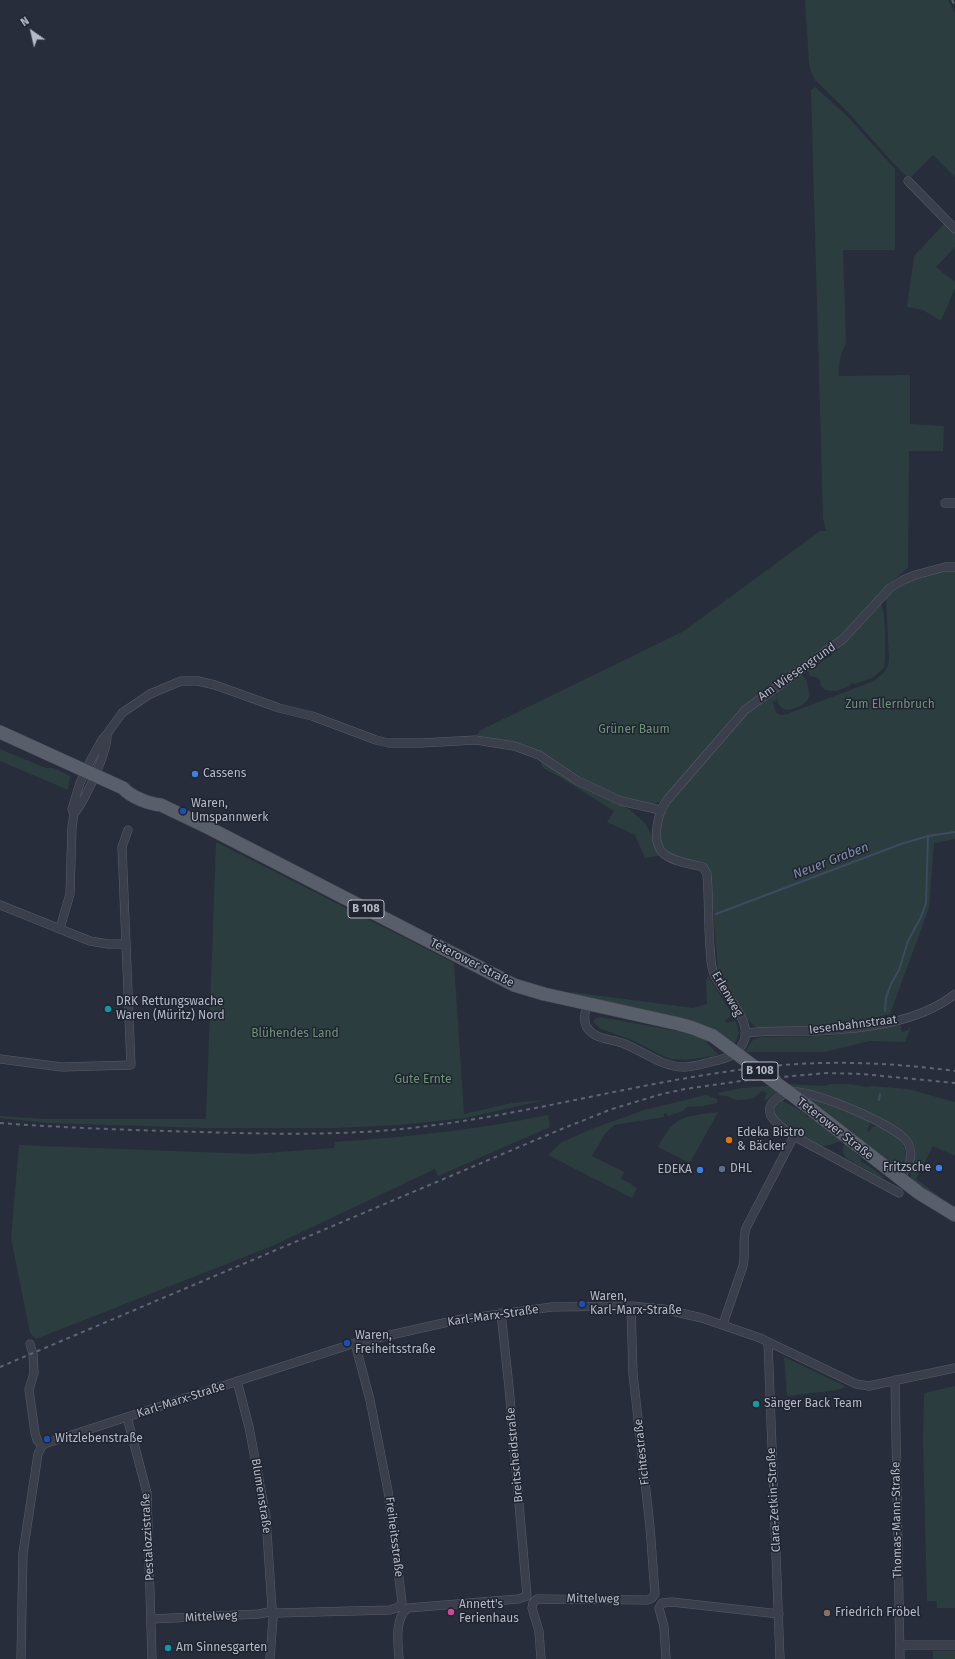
<!DOCTYPE html>
<meta charset="utf-8">
<style>
body{margin:0}
#map{position:relative;width:955px;height:1659px;overflow:hidden;background:#272d3a;font-family:"Fira Sans",sans-serif}
canvas{display:block}
.north{position:absolute;left:12px;top:12px;width:40px;height:40px;-webkit-text-stroke:3px #1f2430;paint-order:stroke;rotate:326deg;font-size:11px;font-weight:700;line-height:16px;text-align:center;color:#b6bac6}
.north::after{content:'';display:block;margin:auto;width:14px;height:18px;background:#b6bac6;clip-path:polygon(50% 0,100% 100%,50% 72%,0 100%)}
</style>
<div id="map">
<canvas width="955" height="1659"></canvas>
<div class="north">N</div>
</div>
<script>
const context = document.querySelector('canvas').getContext('2d');
context.lineJoin = 'round';
function paint(path, color) { context.fillStyle = color; context.fill(path, 'evenodd'); }
function trace(path, color, width, dash) { context.strokeStyle = color; context.lineWidth = width; context.lineCap = dash ? 'butt' : 'round'; context.setLineDash(dash || []); context.stroke(path); }
function write(font, color, halo, rows, align = 'center') {
  context.font = font + ' "Fira Sans",sans-serif'; context.lineWidth = 3; context.setLineDash([]); context.textBaseline = 'middle'; context.strokeStyle = halo; context.fillStyle = color; for (const [text, x, y, turn = 0] of rows) {
    context.save(); context.translate(x, y); context.rotate((+turn || 0) * Math.PI / 180); context.textAlign = isNaN(turn) ? turn : align; if (halo) context.strokeText(text, 0, 0); context.fillText(text, 0, 0); context.restore();
  }
}
paint(new Path2D(`
 M805,0H948L955,13V177L933,155L909,179L892,162L848,112L815,80L811,72L809,63Z
 M815,87L846,115L895,169V250H843L846,344C840,354 838,364 839,376L910,375V424L944,426L943,451H909L908,568L885,587L843,634L739,709L664,799C634,823 568,765 539,751C521,742 497,740 477,735L479,731L684,631L820,531H826L823,518L811,90Z
 M944,224L955,234V247L936,267L955,282V288L941,321L923,310L907,307L914,256Z
 M955,570V839L934,843L929,908L890,1014L872,1018L868,1022L853,1024L817,1027H756C743,1019 723,984 718,970L710,873L708,868L702,862L683,860L670,856L661,845L660,828L666,807L748,712L775,693L777,699L773,703L776,712L780,715L787,714L874,681C882,675 888,670 889,660L886,598C903,580 931,571 955,570Z
 M881,604C886,612 886,659 884,668L872,678L855,684L852,683L848,687L836,691L825,690L821,686L819,678L810,676L807,670L813,666L816,667L823,660L831,656L834,650L845,641Z
 M800,674C805,677 807,681 808,687C809,691 811,695 808,699C805,706 786,714 781,707C777,704 777,697 776,692Z
 M0,749L46,768H54L70,776L68,790L0,761Z
 M539,757L630,810L645,823L663,855L645,858L635,835L607,822L614,811L560,777L543,768Z
 M216,842L454,963L464,1114L512,1103L545,1100L465,1118L399,1125L336,1128H206L47,1123L0,1118V1116L46,1119H206Z
 M708,976L733,1015L725,1020L726,1023L736,1021L739,1033L735,1044L633,1008L571,995V992L693,1008L707,1004L706,980Z
 M600,1017L677,1031L705,1039V1041L719,1055L686,1060L671,1059L665,1057L632,1040L601,1029L593,1022L595,1019Z
 M900,1025L902,1032L908,1030L910,1027H911L905,1042L870,1041L824,1052H744L753,1040L762,1037L828,1036Z
 M788,1084L824,1086L830,1084H849L867,1087L872,1086L908,1089L955,1102V1156L933,1146L916,1179L939,1196L938,1198L922,1186L920,1187L911,1178C910,1172 912,1168 914,1162C917,1152 914,1140 906,1133L830,1096L806,1089L794,1088L777,1092L765,1101L764,1099L767,1093L762,1091L754,1098C749,1099 742,1100 737,1100C731,1099 728,1094 721,1096L718,1093L742,1088Z
 M706,1095L717,1099V1103L703,1106L687,1107L683,1111L668,1116L666,1113L664,1114V1117L614,1125L605,1134L592,1156L624,1172L621,1179L632,1184L631,1185L637,1188L632,1198L548,1155L562,1142L594,1128L644,1110Z
 M803,1096L827,1101L869,1121L870,1125L867,1130L869,1132L872,1127L878,1126C891,1133 907,1141 906,1158L901,1164L893,1165Z
 M782,1100C790,1106 801,1108 807,1117H811L841,1141C834,1143 826,1147 819,1146C816,1145 811,1142 808,1140C795,1133 760,1115 782,1100Z
 M718,1112L690,1163L658,1147C676,1114 683,1117 718,1112Z
 M548,1115L550,1127L438,1176L435,1169L272,1246L36,1339L30,1333L11,1238L19,1145L251,1154L334,1148L335,1142C407,1137 477,1130 548,1115Z
 M844,1143L861,1158V1162L866,1164L884,1177L883,1179L846,1158L843,1153Z
 M784,1357L843,1385L846,1387L838,1390L787,1396Z
 M955,1386V1608H937V1601H927L923,1441L924,1393Z
 M933,1651H955V1659H933Z`), '#2c3d3f');
trace(new Path2D(`
 M716,914L901,844L928,836L955,832
 M885,1011L886,998L891,984L899,970L908,941L921,917L926,903L928,836
 M879,1100L880,1094`), '#3e4a61', 2);
const street = new Path2D(`
 M908,181L955,229
 M945,503H955
 M74,814C85,800 108,752 107,734
 M0,905L90,941L108,944H126L131,1065L62,1067L0,1059
 M60,928L70,894L72,827L74,814L72,809L80,783L91,760L102,740L107,734L122,713L150,694L181,681H198L215,685L279,708L312,716L376,740L388,743H421L476,740L514,746L539,755L578,781L621,801L660,810
 M126,944L122,847L128,830
 M587,1004C585,1013 582,1022 589,1030C596,1039 611,1039 622,1043C642,1050 661,1067 684,1067C692,1067 702,1064 710,1062C721,1060 733,1057 740,1048C759,1025 724,996 715,976C710,967 711,956 710,947C708,922 709,898 707,874L703,867C691,864 674,862 664,854C650,842 658,812 667,800L745,710L843,639L890,588L903,580L915,575L945,567H955
 M745,1033C768,1030 792,1031 816,1031C861,1029 919,1023 955,994
 M899,1179C908,1168 915,1156 908,1143C899,1126 813,1090 793,1092C780,1094 761,1105 774,1120C788,1135 809,1144 827,1154C851,1167 875,1180 899,1193
 M723,1324L743,1266C746,1253 742,1240 746,1228L794,1136
 M768,1342L780,1659
 M30,1344L33,1354L34,1373L29,1390L35,1433L37,1440L42,1446
 M895,1380L900,1659
 M127,1417L147,1493L152,1659
 M152,1619L259,1614L269,1612L272,1608L266,1517L249,1427L237,1381
 M900,1645H955
 M21,1659L23,1553L38,1454L42,1446L47,1443L355,1343L457,1320L552,1307L631,1306L663,1309L702,1318L760,1338L856,1384L869,1386L955,1368
 M270,1659L273,1618L274,1615L277,1613L390,1610L399,1607L402,1602L388,1491L370,1400L355,1343
 M399,1659C398,1644 394,1618 408,1608L518,1599L527,1596L509,1387L501,1313
 M541,1659L539,1631L532,1608L533,1603L537,1599L648,1600L652,1598L655,1594L650,1527L633,1374L631,1306
 M666,1659L664,1627L659,1608L662,1603L672,1602L779,1614`);
const primary = new Path2D(`
 M0,732L123,788C131,797 149,804 161,805L211,829L514,985L544,994L679,1024L693,1028L713,1036
 M807,1106L919,1193L955,1215`);
trace(street, '#585d69', 9);
trace(primary, '#434854', 14);
trace(street, '#3a3f4b', 8);
trace(primary, '#585e6a', 13);
trace(new Path2D(`
 M952,0L955,6
 M0,1123C66,1128 132,1130 198,1132C272,1134 346,1136 420,1127C538,1113 653,1078 772,1066C833,1060 894,1063 955,1071
 M0,1367L564,1128L612,1109L662,1094L685,1089L748,1080L827,1073L862,1074L955,1083`), '#5f6573', 2, [4, 4]);
const primaryBridge = new Path2D(`
 M713,1036L807,1106`);
trace(primaryBridge, '#434854', 14, []);
trace(primaryBridge, '#585e6a', 13);
for (const [x, y, r, color] of [
 [195,774,4,"#3f7fe0"],
 [183,811,4,"#1a4fb4"],
 [108,1009,4,"#0f9aa8"],
 [729,1140,4,"#e8710a"],
 [939,1168,4,"#3f7fe0"],
 [722,1169,4,"#5c6f8a"],
 [700,1170,4,"#3f7fe0"],
 [582,1304,4,"#1a4fb4"],
 [347,1343,4,"#1a4fb4"],
 [756,1404,4,"#0f9aa8"],
 [47,1439,4,"#1a4fb4"],
 [451,1612,4,"#d1479c"],
 [827,1613,4,"#8d6e63"],
 [168,1648,4,"#0f9aa8"]
]) { const dot = new Path2D(); dot.arc(x, y, r, 0, 2 * Math.PI); context.fillStyle = color; context.fill(dot); trace(dot, '#1f2430', 1.5); }
for (const [x, y, w] of [
 [366,909,36],
 [760,1071,36]
]) { const box = new Path2D(); box.roundRect(x - w / 2, y - 9, w, 18, 3); context.fillStyle = '#1f2430'; context.fill(box); trace(box, '#b6bac6', 1); }
write('bold 11px', '#b6bac6', null, [
 ["B 108",366,909],
 ["B 108",760,1071]
]);
write('12px', '#b6bac6', '#1f2430', [
 ["Am Wiesengrund",797,672,-35],
 ["Teterower Straße",472,963,27],
 ["Erlenweg",727,994,60],
 ["Iesenbahnstraat",853,1025,-7],
 ["Teterower Straße",835,1129,38],
 ["Karl-Marx-Straße",493,1316,-8],
 ["Karl-Marx-Straße",181,1400,-18],
 ["Fichtestraße",642,1452,-96],
 ["Breitscheidstraße",515,1455,-95],
 ["Blumenstraße",261,1496,81],
 ["Clara-Zetkin-Straße",774,1500,-93],
 ["Thomas-Mann-Straße",897,1520,-91],
 ["Pestalozzistraße",148,1537,-93],
 ["Freiheitsstraße",394,1537,83],
 ["Mittelweg",593,1599,1],
 ["Mittelweg",211,1617,-3]
]);
write('12px', '#70947b', '#1f2430', [
 ["Zum Ellernbruch",890,705],
 ["Grüner Baum",634,730],
 ["Blühendes Land",295,1034],
 ["Gute Ernte",423,1080]
]);
write('12px', '#b6bac6', '#1f2430', [
 ["Cassens",203,774],
 ["Waren,",191,804],
 ["Umspannwerk",191,818],
 ["DRK Rettungswache",116,1002],
 ["Waren (Müritz) Nord",116,1016],
 ["Edeka Bistro",737,1133],
 ["& Bäcker",737,1147],
 ["Fritzsche",931,1168,"right"],
 ["DHL",730,1169],
 ["EDEKA",692,1170,"right"],
 ["Waren,",590,1297],
 ["Karl-Marx-Straße",590,1311],
 ["Waren,",355,1336],
 ["Freiheitsstraße",355,1350],
 ["Sänger Back Team",764,1404],
 ["Witzlebenstraße",55,1439],
 ["Annett's",459,1605],
 ["Ferienhaus",459,1619],
 ["Friedrich Fröbel",835,1613],
 ["Am Sinnesgarten",176,1648]
], 'left');
write('italic 13px', '#818eaa', '#1f2430', [
 ["Neuer Graben",831,861,-21]
]);
</script>
